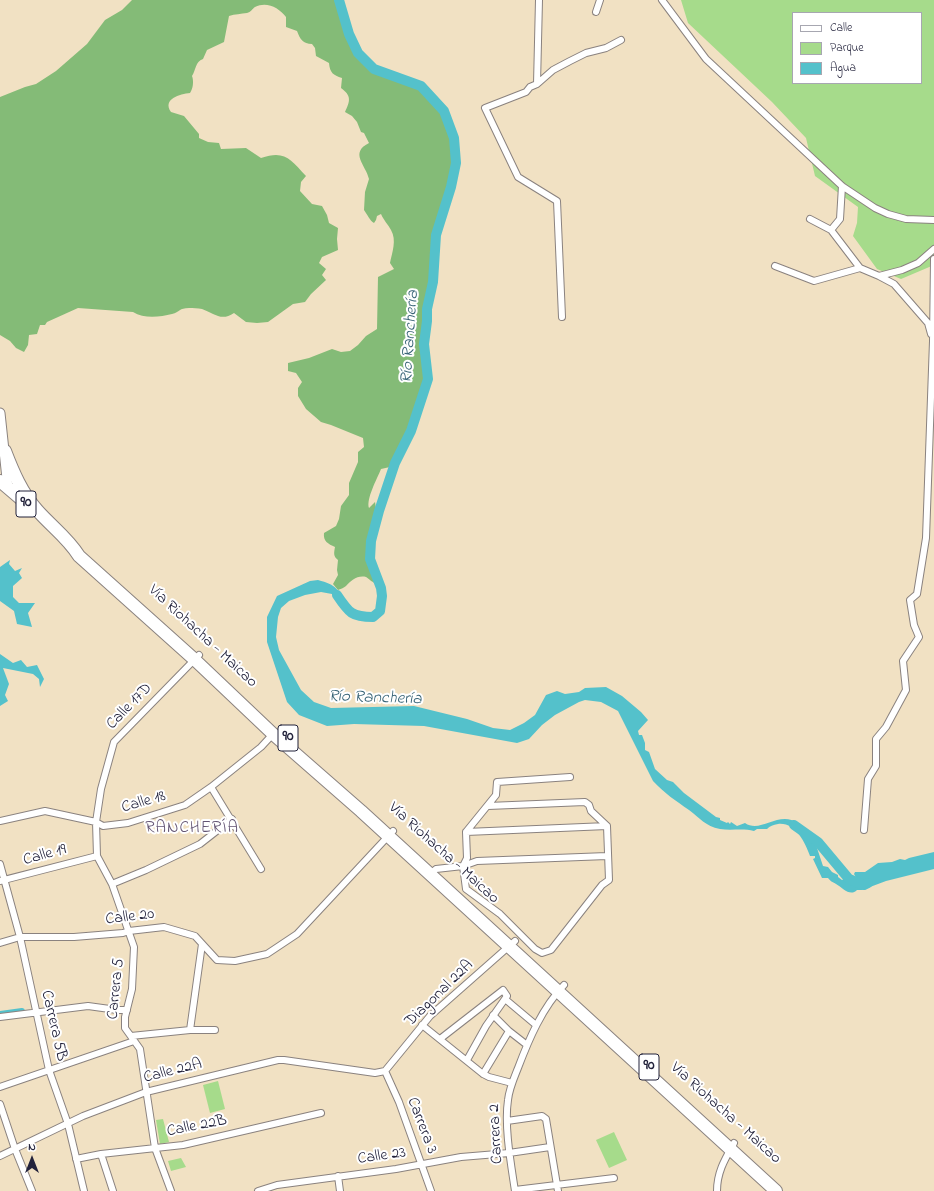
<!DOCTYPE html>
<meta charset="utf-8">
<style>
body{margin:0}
#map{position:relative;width:934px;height:1191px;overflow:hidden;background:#f1e1c3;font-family:"Indie Flower",sans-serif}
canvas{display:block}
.legend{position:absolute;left:792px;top:12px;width:130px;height:72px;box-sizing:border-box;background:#fff;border:1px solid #a7a7b1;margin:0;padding:5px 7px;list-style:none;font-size:12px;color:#22223b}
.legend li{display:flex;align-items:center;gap:8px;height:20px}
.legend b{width:20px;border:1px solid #a7a7b1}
.north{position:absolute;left:12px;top:1139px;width:40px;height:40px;-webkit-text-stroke:3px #fff;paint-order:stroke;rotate:0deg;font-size:11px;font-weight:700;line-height:16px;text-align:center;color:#22223b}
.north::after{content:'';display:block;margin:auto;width:14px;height:18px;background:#22223b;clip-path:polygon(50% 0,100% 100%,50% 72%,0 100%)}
</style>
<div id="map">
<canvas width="934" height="1191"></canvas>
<ul class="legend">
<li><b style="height:5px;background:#fff"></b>Calle</li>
<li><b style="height:11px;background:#a6db8b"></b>Parque</li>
<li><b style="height:11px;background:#54c1cb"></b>Agua</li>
</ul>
<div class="north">N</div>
</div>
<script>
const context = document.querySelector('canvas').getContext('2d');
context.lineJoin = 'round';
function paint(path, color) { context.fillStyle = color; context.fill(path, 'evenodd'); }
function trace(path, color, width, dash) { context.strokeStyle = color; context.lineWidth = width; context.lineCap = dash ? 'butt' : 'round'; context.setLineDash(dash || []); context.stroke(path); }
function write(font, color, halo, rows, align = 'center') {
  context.font = font + ' "Indie Flower",sans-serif'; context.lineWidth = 4; context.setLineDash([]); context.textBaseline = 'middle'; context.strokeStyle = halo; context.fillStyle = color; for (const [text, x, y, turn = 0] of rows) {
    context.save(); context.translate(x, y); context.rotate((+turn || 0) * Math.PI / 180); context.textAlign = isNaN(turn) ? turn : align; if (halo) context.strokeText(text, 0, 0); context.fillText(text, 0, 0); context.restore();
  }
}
paint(new Path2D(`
 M681,0H934V265L901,279L877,269L853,236L857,223L858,207L815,176L806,138L772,102L688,23ZM793,13H921V83H793Z
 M218,1081L225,1109L210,1113L203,1085Z
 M163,1119L169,1142L160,1144L156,1120Z
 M614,1132L627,1160L609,1168L596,1140Z
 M181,1158L186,1167L171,1171L168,1161Z`), '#a6db8b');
paint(new Path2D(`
 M132,0H339L349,34L358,53L374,69L421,86L444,111L454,138L456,163L451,187L436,235L433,282L427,309V320L425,342L428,379L411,431L395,463L390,467L381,469C377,479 366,499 369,508L375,502C376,508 377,515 374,521C370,530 364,543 368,554H370L371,560L379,583L377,584C373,583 369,579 366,577C357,575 351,581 346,586C344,588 340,589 338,590L333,584L338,575L337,570L338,560C333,556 334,553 335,547C328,544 323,541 324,533L336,526L339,519L341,506L349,495V483L358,462V452L364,447L363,438L331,425L321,422L306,409L298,396V388L302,382L296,373L288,371V363L309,358L332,349L341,352L350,351L358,345L366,336L377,329L378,277L394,269L390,263C392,253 397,240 391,230C388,224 384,221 381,214L377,216L376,220L374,223C370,221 367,214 364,210L365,192L369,179C366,165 349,153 369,143L364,133L361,132L357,122L352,116L345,112C350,101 352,96 341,88L342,78C333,75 330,73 329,63L316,56L315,48L312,44C303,44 300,39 297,31L286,27V17C279,8 267,1 255,7C252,9 251,12 247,13C241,14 235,14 229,16L224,42L207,50L203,59C195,62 196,70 192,76C194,81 193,89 190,93C180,94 162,99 171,112L184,116L199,134V138L208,142L219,143L221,149L246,148L261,158C285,150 290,159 306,176L301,182L300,191L312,204L322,206L327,215L329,223L338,228L337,239L338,250L322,257L319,263L326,269L322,275L326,280L311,294L305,302L293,304L268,322L257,323L246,322L234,313C221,322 214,313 202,309C198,308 193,308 189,308C179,308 180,312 172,314C160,317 144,319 133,312L78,308L47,322L45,325H40L37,334L29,335L28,345L24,352L16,348L10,341L0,335V97L25,87L36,84L56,71L87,44L105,20L122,10Z`), '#84bb77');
paint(new Path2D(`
 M10,560L9,564L15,571L22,568L19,573L22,578L13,586V597L19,603H35L28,613L32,627L17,624L14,611L0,601V567Z
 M318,580C336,585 340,589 345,607L337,601L332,594L321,592L305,595L289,601L281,608L278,617L276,637L279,650L301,690L314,702L331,708L414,706L467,719L493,728L510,730L524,723L535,715L546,695L557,691L565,694L579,692L585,688L606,687L622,696L641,712L648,720L638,731L639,735H642L645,743V750L649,752L655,769L667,780L673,782L684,793L716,817L720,818V820L727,823L728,822L730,824L731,822L737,826L745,823C761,834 778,810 798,823C802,825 807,835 812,839L811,842H812L814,839L823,866L828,867L832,872L838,875V877L842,880L844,879L850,883L855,882L857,879L854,874L855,872H865L878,863L892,862L900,859L905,860L909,858L934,852V869L886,881L862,890H857C850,897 843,888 836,884C833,882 831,882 828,878H822L813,859L815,858V856H810C805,842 795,822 778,824C773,825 770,826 767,829H757L754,831C743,828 731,831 720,829C705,826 700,818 689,810C676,801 664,793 653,781L618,711L601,702L585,700L579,702L555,715L542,725L529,739L517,743L424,726L354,724L327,726L299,715L287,702L267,642V617L277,596L310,581Z
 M0,654L13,663L21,660L27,667L37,665L44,679L40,687L39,679L33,674L3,668L9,684L5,695L8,701L0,706Z`), '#54c1cb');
trace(new Path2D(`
 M0,1014L22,1011`), '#54c1cb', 6);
trace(new Path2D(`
 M337,595C349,613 352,617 373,617L380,611L382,596L381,588L370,559L371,541L379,511L395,463L411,431L428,379L424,344L427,321V309L433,282L436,235L451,187L456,163L454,138L444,111L421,86L374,69L358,53L349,34L339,0
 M794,825L818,842L849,879L864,885L868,883`), '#54c1cb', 10);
const street = new Path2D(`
 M539,0L537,84L530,87L526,92L485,108L518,177L557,201L562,317
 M662,0L706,59L842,186L875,208L888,214L906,219L934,220
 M596,12L600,0
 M537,84L553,70L570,61L586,53L606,48L621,40
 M810,219L831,230L860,268L879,276L902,270L918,263L934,249
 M831,230L840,219L842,186
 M775,266L814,281L860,268
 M879,276L894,284L928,323L931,334
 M211,787L261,869
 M488,806L585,802L589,805L591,811L607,826L609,880L602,885L551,950L542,953L535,949L500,914L466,889L463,866L477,861L607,856
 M0,821L45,811L96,822L103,826L128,823L185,805L211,787L261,747L273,734
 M864,830L868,779L876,766V739L886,727L906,690L903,661L919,637L914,625L910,600L917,594L926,538L933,341L934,259
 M466,832L607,826
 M0,864L20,937L49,1070L68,1124L84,1191
 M430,874L436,869L463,866L467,858L466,832L496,795L497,782L570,777
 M0,881L97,856
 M112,884L146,870L200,844L232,819
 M0,943L20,937H74L123,933L129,931L164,927L195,936L217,960L235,961L267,954L297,934L393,831
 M505,999L536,1025
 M493,1015L509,1031L527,1045
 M0,1017L88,1006L117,1010H127
 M422,1025L483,1074L489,1077L512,1083
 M190,1030L202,944
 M131,1036L190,1030H215
 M440,1039L503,990L507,996L486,1026L467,1060
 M385,1071L399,1102L431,1191
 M483,1074L509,1031
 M0,1087L134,1041
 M0,1104L15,1149L32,1191
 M507,1121L542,1116L546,1119L558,1191
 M101,1154L113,1191
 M0,1156L83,1116L146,1092L278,1060H284L375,1073L385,1071L430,1016L515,941
 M76,1159L101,1154L183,1145L321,1113
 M338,1176L340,1191
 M515,1190L614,1178
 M171,1191L155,1148L140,1049L125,1028V1017L132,989L134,947L112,884L97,856L96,822L101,789L114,742L199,655
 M258,1191L277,1185L396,1169L461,1157L509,1153L550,1147
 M515,1191C511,1164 504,1126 508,1100C509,1089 514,1078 518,1068C529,1039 542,1008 564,985
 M717,1191C717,1172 725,1159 734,1143`);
const secondary = new Path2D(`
 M0,413L8,488`);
const highway = new Path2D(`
 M5,451C13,472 22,493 37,510C51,526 68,538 79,556L195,660L273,734L361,811L776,1191
 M0,481L28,505`);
trace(street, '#8a827f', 8);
trace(secondary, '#8a827f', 11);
trace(highway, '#8a827f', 14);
trace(street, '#fff', 6);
trace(secondary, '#fff', 9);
trace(highway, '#fff', 12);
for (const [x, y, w] of [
 [26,504,20],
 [288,738,20],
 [649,1067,20]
]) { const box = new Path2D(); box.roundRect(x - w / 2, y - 13, w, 26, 3); context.fillStyle = '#fff'; context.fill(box); trace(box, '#22223b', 1); }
write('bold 15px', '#22223b', null, [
 ["90",26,504],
 ["90",288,738],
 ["90",649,1067]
]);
write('16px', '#22223b', '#fff', [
 ["Vía Riohacha - Maicao",202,637,43],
 ["Calle 17D",130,707,-46],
 ["Calle 18",144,803,-16],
 ["Vía Riohacha - Maicao",443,854,42],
 ["Calle 19",45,856,-15],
 ["Calle 20",130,918,-7],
 ["Carrera 5",117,989,-84],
 ["Diagonal 22A",440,994,-44],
 ["Carrera 5B",53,1026,77],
 ["Calle 22A",173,1072,-14],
 ["Vía Riohacha - Maicao",725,1114,42],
 ["Carrera 3",421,1126,69],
 ["Calle 22B",197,1127,-11],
 ["Carrera 2",497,1134,-93],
 ["Calle 23",382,1157,-8]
]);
write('italic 17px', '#366275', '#fff', [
 ["Río Ranchería",411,337,-86],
 ["Río Ranchería",375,699,2]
]);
context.letterSpacing = '1px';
write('17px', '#635473', '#fff', [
 ["RANCHERÍA",192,829]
]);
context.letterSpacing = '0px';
</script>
